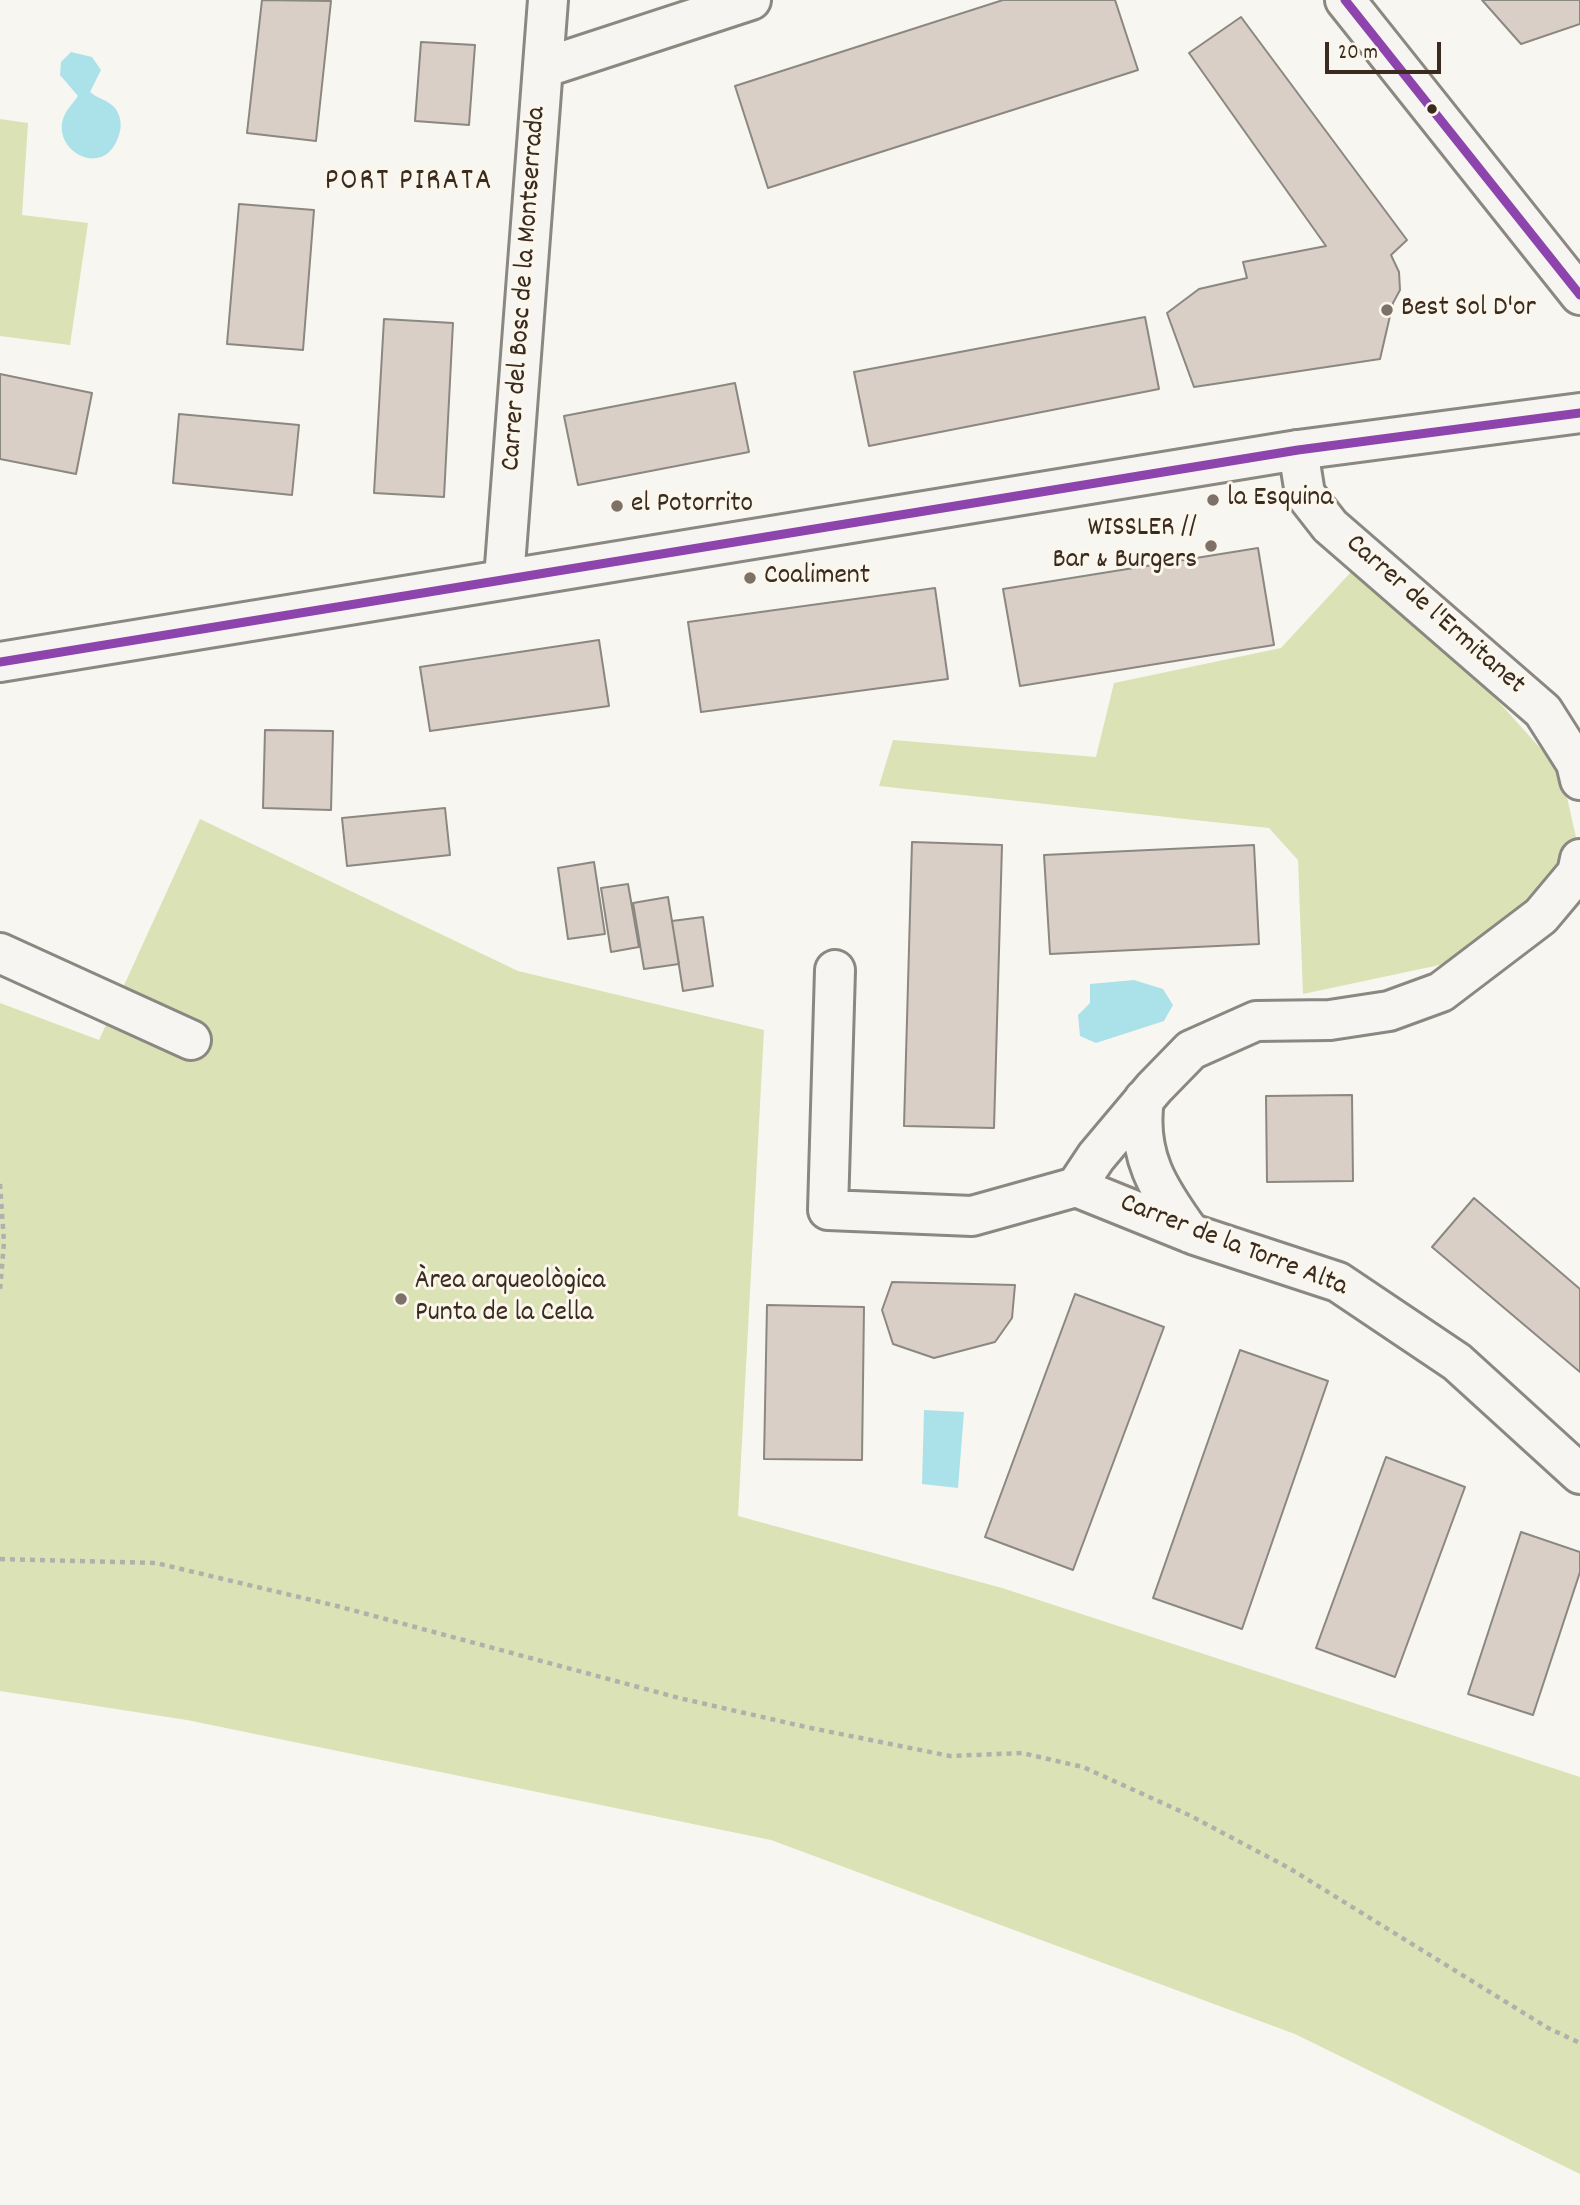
<!DOCTYPE html>
<meta charset="utf-8">
<style>
body{margin:0}
#map{position:relative;width:1580px;height:2205px;overflow:hidden;background:#f8f6f0;font-family:Dekko,sans-serif}
canvas{display:block}
.scale{position:absolute;left:1325px;top:42px;width:116px;height:32px;box-sizing:border-box;border:4px solid #3b2a1e;border-top:0;padding-left:9px;font-size:21px;line-height:24px;white-space:nowrap;color:#3b2a1e;-webkit-text-stroke:5px #fbf7ec;paint-order:stroke}
</style>
<div id="map">
<canvas width="1580" height="2205"></canvas>
<div class="scale">20 m</div>
</div>
<script>
const context = document.querySelector('canvas').getContext('2d');
context.lineJoin = 'round';
function paint(path, color) { context.fillStyle = color; context.fill(path, 'evenodd'); }
function trace(path, color, width, dash) { context.strokeStyle = color; context.lineWidth = width; context.lineCap = dash ? 'butt' : 'round'; context.setLineDash(dash || []); context.stroke(path); }
function write(font, color, halo, rows, align = 'center') {
  context.font = font + ' Dekko,sans-serif'; context.lineWidth = 6; context.setLineDash([]); context.textBaseline = 'middle'; context.strokeStyle = halo; context.fillStyle = color; for (const [text, x, y, turn = 0] of rows) {
    context.save(); context.translate(x, y); context.rotate((+turn || 0) * Math.PI / 180); context.textAlign = isNaN(turn) ? turn : align; if (halo) context.strokeText(text, 0, 0); context.fillText(text, 0, 0); context.restore();
  }
}
paint(new Path2D(`
 M0,119L28,123L22,215L88,223L70,345L0,336Z
 M1351,572L1449,647L1561,771L1576,837L1537,904L1444,964L1303,994L1298,860L1269,828L879,786L893,740L1096,757L1114,683L1281,648Z
 M200,819L518,971L764,1030L738,1516L1002,1588L1580,1777V2174L1295,2034L771,1840L187,1720L0,1691V1003L99,1040Z`), '#dbe2b5');
paint(new Path2D(`
 M71,52L92,57L101,70L90,92C97,98 107,100 113,106C120,112 122,124 120,131C108,184 47,150 65,114C68,108 74,102 78,96L60,75L61,62Z
 M1134,980L1163,989L1173,1005L1164,1021L1096,1043L1080,1036L1078,1015L1090,1003V984Z
 M924,1410L964,1412L958,1488L922,1484Z`), '#abe2ea');
const building = new Path2D(`
 M262,0L331,1L316,141L247,133Z
 M1003,0H1115L1138,70L768,188L735,86Z
 M1482,0H1580V24L1521,44Z
 M1241,17L1407,240L1391,255L1399,272L1400,290L1393,303L1380,359L1194,387L1167,313L1199,289L1247,278L1243,262L1326,246L1189,53Z
 M421,42L475,45L469,125L415,121Z
 M239,204L314,210L303,350L227,344Z
 M1145,317L1159,389L869,446L854,372Z
 M384,319L453,323L444,497L374,493Z
 M0,374L92,393L76,474L0,459Z
 M735,383L749,452L578,485L564,416Z
 M179,414L299,425L292,495L173,483Z
 M1258,548L1274,645L1020,686L1003,589Z
 M935,588L948,679L701,712L688,622Z
 M599,640L609,706L430,731L420,667Z
 M265,730L333,731L331,810L263,808Z
 M445,808L450,855L347,866L342,818Z
 M912,842L1002,845L994,1128L904,1126Z
 M1254,845L1259,944L1050,954L1044,855Z
 M594,862L605,934L568,939L558,868Z
 M628,884L639,947L611,952L601,888Z
 M668,897L679,964L644,969L633,903Z
 M703,917L713,986L683,991L672,921Z
 M1352,1095L1353,1181L1267,1182L1266,1096Z
 M1474,1198L1580,1289V1372L1432,1247Z
 M892,1282L1015,1285L1012,1318L995,1342L934,1358L893,1344L882,1310Z
 M1075,1294L1164,1327L1073,1570L985,1537Z
 M767,1305L864,1307L862,1460L764,1459Z
 M1240,1350L1328,1381L1242,1629L1153,1598Z
 M1386,1457L1465,1487L1395,1677L1316,1648Z
 M1521,1532L1580,1552V1572L1533,1715L1468,1694Z`);
paint(building, '#d9cfc7');
trace(building, '#8b8781', 2);
const street = new Path2D(`
 M1345,0L1580,295
 M543,68L751,0
 M1298,450L1305,494L1330,526L1543,711L1576,763L1580,780
 M504,579L548,0
 M0,953L191,1040
 M835,970L828,1210L972,1216L1076,1187L1195,1235L1338,1282L1457,1362L1580,1474
 M1144,1099C1136,1155 1158,1189 1190,1233
 M1076,1187L1096,1157L1154,1088L1191,1050L1256,1021L1330,1020L1389,1011L1441,992L1541,916L1577,873L1580,859`);
const secondary = new Path2D(`
 M0,662L1298,450L1580,413`);
trace(street, '#8b8781', 44);
trace(secondary, '#8b8781', 44);
trace(new Path2D(`
 M0,1184L4,1242L0,1290
 M0,1559L156,1563L337,1606L679,1698L806,1727L950,1756L1022,1753L1083,1767L1189,1815L1289,1868L1548,2028L1580,2043`), '#b3b0ac', 4.5, [5, 5]);
trace(street, '#f6f5f1', 38);
trace(secondary, '#f6f5f1', 38);
trace(new Path2D(`
 M1345,0L1580,295
 M0,662L1298,450L1580,413`), '#8e44ad', 9);
for (const [x, y, r, color] of [
 [1432,109,6,"#3b2a1e"],
 [1387,310,7,"#7d7168"],
 [1213,500,7,"#7d7168"],
 [617,506,7,"#7d7168"],
 [1211,546,7,"#7d7168"],
 [750,578,7,"#7d7168"],
 [401,1299,7,"#7d7168"]
]) { const dot = new Path2D(); dot.arc(x, y, r, 0, 2 * Math.PI); context.fillStyle = color; context.fill(dot); trace(dot, '#fbf7ec', 2.5); }
write('28px', '#3b2a1e', '#fbf7ec', [
 ["Carrer del Bosc de la Montserrada",526,289,-86],
 ["Carrer de l'Ermitanet",1434,616,41],
 ["Carrer de la Torre Alta",1233,1247,21]
]);
write('28px', '#3b2a1e', '#fbf7ec', [
 ["Best Sol D'or",1401,310],
 ["la Esquina",1227,500],
 ["el Potorrito",631,506],
 ["WISSLER //",1197,530,"right"],
 ["Bar & Burgers",1197,562,"right"],
 ["Coaliment",764,578],
 ["Àrea arqueològica",415,1283],
 ["Punta de la Cella",415,1315]
], 'left');
context.letterSpacing = '2px';
write('30px', '#3b2a1e', '#fbf7ec', [
 ["PORT PIRATA",409,184]
]);
context.letterSpacing = '0px';
</script>
